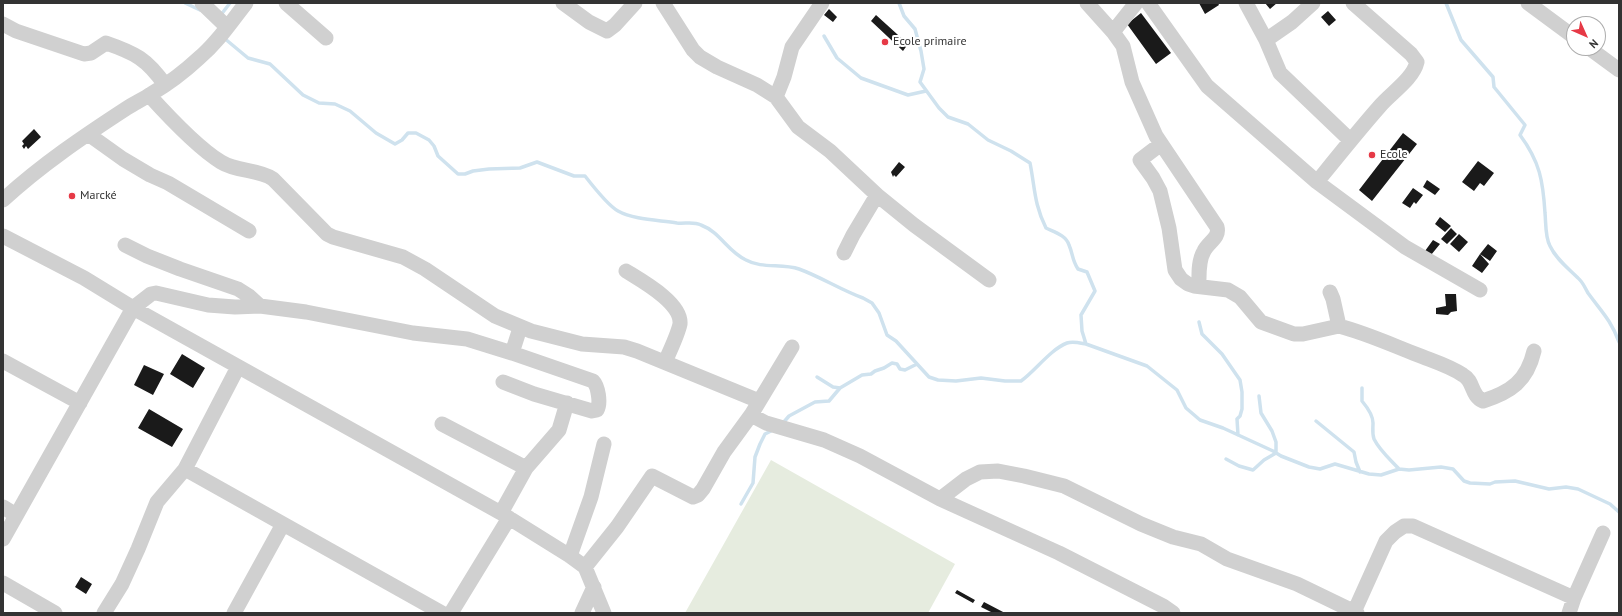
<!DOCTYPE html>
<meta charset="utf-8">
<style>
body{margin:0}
#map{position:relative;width:1622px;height:616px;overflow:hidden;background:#fff;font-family:"PT Sans",sans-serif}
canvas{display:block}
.frame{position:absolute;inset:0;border:4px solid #333;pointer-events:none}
.north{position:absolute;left:1566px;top:16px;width:40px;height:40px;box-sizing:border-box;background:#fff;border:1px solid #adadad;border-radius:50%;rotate:135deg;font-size:11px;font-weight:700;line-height:16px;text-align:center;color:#333}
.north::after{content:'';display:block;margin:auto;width:14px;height:18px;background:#e63946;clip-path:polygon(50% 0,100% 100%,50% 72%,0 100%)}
</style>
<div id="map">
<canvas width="1622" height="616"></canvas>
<div class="frame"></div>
<div class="north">N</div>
</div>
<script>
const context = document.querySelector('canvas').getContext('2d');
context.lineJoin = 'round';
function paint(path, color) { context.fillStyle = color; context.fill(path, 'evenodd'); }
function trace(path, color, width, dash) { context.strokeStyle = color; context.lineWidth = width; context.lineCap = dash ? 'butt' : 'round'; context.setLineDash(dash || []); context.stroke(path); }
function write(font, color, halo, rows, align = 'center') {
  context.font = font + ' "PT Sans",sans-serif'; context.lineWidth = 4; context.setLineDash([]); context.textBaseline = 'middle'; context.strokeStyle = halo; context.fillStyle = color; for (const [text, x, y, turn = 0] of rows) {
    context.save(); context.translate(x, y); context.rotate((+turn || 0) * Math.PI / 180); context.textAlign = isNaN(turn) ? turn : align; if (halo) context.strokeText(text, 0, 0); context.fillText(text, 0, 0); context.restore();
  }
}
paint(new Path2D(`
 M771,460L955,564L928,613H685Z`), '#e6ecdf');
trace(new Path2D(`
 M185,3L200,10
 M899,3L904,16L915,29L921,51L924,69L920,82L939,108L948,117L968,124L988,140L1011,151L1030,163C1035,188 1034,204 1046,228C1054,232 1066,235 1069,245C1073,254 1072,260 1078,269L1087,272L1095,291L1081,315L1082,331L1086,344
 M1446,3L1461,40L1493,77L1494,87L1525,125L1520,135C1540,162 1543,181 1545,213C1546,223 1545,237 1550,246C1556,259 1568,268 1578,278C1583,282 1585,288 1588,293C1601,311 1611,320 1619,342
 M220,16L230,3
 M824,36L837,58L861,78L908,95L926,91
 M224,38L248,58L270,64L303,95L319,103L335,104L350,111L376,133L395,144L402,140L408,133H416L429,140L434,146L438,156L458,174H465L473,171L489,169L520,168L537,162L574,176H585C592,185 609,206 618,211C634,220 659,220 677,223C685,224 693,221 701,225C720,232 728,252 746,260C762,269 782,263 799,269C821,277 841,290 863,298L872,303L879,313L887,335L896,341L929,377L938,380L956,381L981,378L1005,381H1021C1035,371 1051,349 1067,343C1073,341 1080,343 1086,344L1147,366L1177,390L1186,408L1200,420L1223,428L1273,451L1281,456L1309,467L1320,469L1335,464L1369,474L1381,475L1399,469L1409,470L1441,467L1453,469L1464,481L1470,483L1490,484L1495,482L1515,481L1549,489L1566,487L1578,489L1610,504L1619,512
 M1199,322L1202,334L1222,354L1240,380L1242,392V409L1240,416L1237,419L1238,435
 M817,377L833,387L840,388L862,375L871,374L875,371L884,368L892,363L897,364L900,369L905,370L917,364
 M1362,388V401C1367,407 1373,415 1373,423C1373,429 1372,433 1374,439C1380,451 1390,459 1399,469
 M1316,421L1354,452L1356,462L1360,472
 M783,423L789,416L815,402L829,401L840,388
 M1226,459L1239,466L1253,470L1264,460L1276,453V442L1272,431L1261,413L1259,396
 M741,504L753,483L755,457L760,444L765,434L773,430`), '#cfe2ee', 3.5);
paint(new Path2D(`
 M1199,3H1218L1219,5L1205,14Z
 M1265,3H1277L1270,9Z
 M829,9L837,17L833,22L824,15Z
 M1328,11L1336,20L1329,26L1321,17Z
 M1141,13L1171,53L1156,64L1127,24Z
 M876,15L908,44L903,51L871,21Z
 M34,129L41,137L28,149L26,146L24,149L22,146L24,144L22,141Z
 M1403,133L1417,144L1372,201L1359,190Z
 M1478,161L1494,173L1484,186L1480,183L1474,191L1462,182Z
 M899,162L905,167L896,177L894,175L893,177L891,172Z
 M1427,180L1440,189L1435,195L1423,187Z
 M1413,188L1423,195L1416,204L1414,202L1410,208L1402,203Z
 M1440,217L1451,226L1445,232L1435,224Z
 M1451,228L1457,234L1447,244L1441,239Z
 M1459,234L1468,242L1459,252L1450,244Z
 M1433,240L1440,244L1431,255L1425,251Z
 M1488,244L1497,251L1490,261L1480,254Z
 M1480,254L1489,264L1482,273L1472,266Z
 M1445,294H1456L1457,311L1451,312L1448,315L1436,314V308L1446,306Z
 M182,354L205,368L193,388L170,374Z
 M144,365L164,374L153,395L134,385Z
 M149,409L183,429L172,447L138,428Z
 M81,577L92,584L86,594L75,587Z
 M957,590L975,600L973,603L955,593Z
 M984,602L1005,613H993L981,607Z`), '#1a1a1a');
trace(new Path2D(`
 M202,3L227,27
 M286,3L326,38
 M563,3L589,22L607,31L615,25L635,3
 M663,3L693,50L700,57L717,67L757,85L776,97L798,127L830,151L877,195
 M1087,3L1113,32
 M1136,3L1113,32L1123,46L1132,82L1156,136L1217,227C1220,238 1208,242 1204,251C1198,261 1199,275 1199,286
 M1148,3L1207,86L1317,182L1405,247L1480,290
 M1246,3L1266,40L1280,73L1350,140
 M1528,3L1574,37
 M3,24L16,31L84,54L91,53L106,43C135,53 147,59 165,85
 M1266,40L1292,22L1313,3
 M1589,48L1619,70
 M149,95C168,116 198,148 221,162C237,172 258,169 273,179L327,234L333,237L403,257L425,269L495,316L531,331L582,344L624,347L637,351L759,401
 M776,97L784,77L792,47L822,3
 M88,134L123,159L150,175L168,183L249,231
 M1161,144L1140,160L1153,178L1160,191L1169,228L1175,270L1181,279L1188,284L1194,286L1228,290L1240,297L1261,322L1294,334H1303L1339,326
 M1317,182C1338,156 1358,131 1380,106C1391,93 1413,79 1417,62L1411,54L1353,3
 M3,200C41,165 84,136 127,108C135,103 143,99 151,94C168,84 184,72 199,58C218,42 231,22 246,3
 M3,236L84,278L133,308L501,513L570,556L585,567L604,613
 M125,245L147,256L180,269L238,289L249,296L260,306
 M844,253L853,235L877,195L914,225L989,280
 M626,271C642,281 682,303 680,324C678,334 669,353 665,362
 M1330,292L1333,299L1339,326C1366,333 1392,345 1418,355C1433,361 1450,366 1463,375C1474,381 1471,396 1483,401C1511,392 1527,381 1534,351
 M3,361L80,403
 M503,382L534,394L592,411L597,410C601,403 598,386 593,381L512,353
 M751,415L766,423L824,440L860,456L940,499L1059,553L1163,606L1173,613
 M442,424L526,468
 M185,469L442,613
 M940,499L966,479L980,472L998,471L1024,476L1064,486L1141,524L1173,537L1201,544L1227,559L1297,584L1357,613
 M3,507L16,515
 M501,513L526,468L559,430L567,403
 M3,539L133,308L151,294L156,293L208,305L235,307L260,306L306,312L413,333L467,339L512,353L520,328
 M570,556L591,497L604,444
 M585,567L617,527L652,476L693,497L698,495L703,489L724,452L751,415L792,347
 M3,583L55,613
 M1354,612L1386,541L1395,532L1404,526H1413L1574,598L1603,533
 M104,613L122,584L138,549L157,502L185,469L238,367
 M234,613L283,524
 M451,613L509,518
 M582,613L594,587
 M1569,613L1574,598`), '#d0d0d0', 15);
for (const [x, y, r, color] of [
 [885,42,4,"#e63946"],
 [1372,155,4,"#e63946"],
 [72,196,4,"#e63946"]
]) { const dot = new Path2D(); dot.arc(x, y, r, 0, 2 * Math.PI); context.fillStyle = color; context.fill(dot); trace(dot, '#fff', 1.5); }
write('12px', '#333', '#fff', [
 ["Ecole primaire",893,42],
 ["Ecole",1380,155],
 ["Marcké",80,196]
], 'left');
</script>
